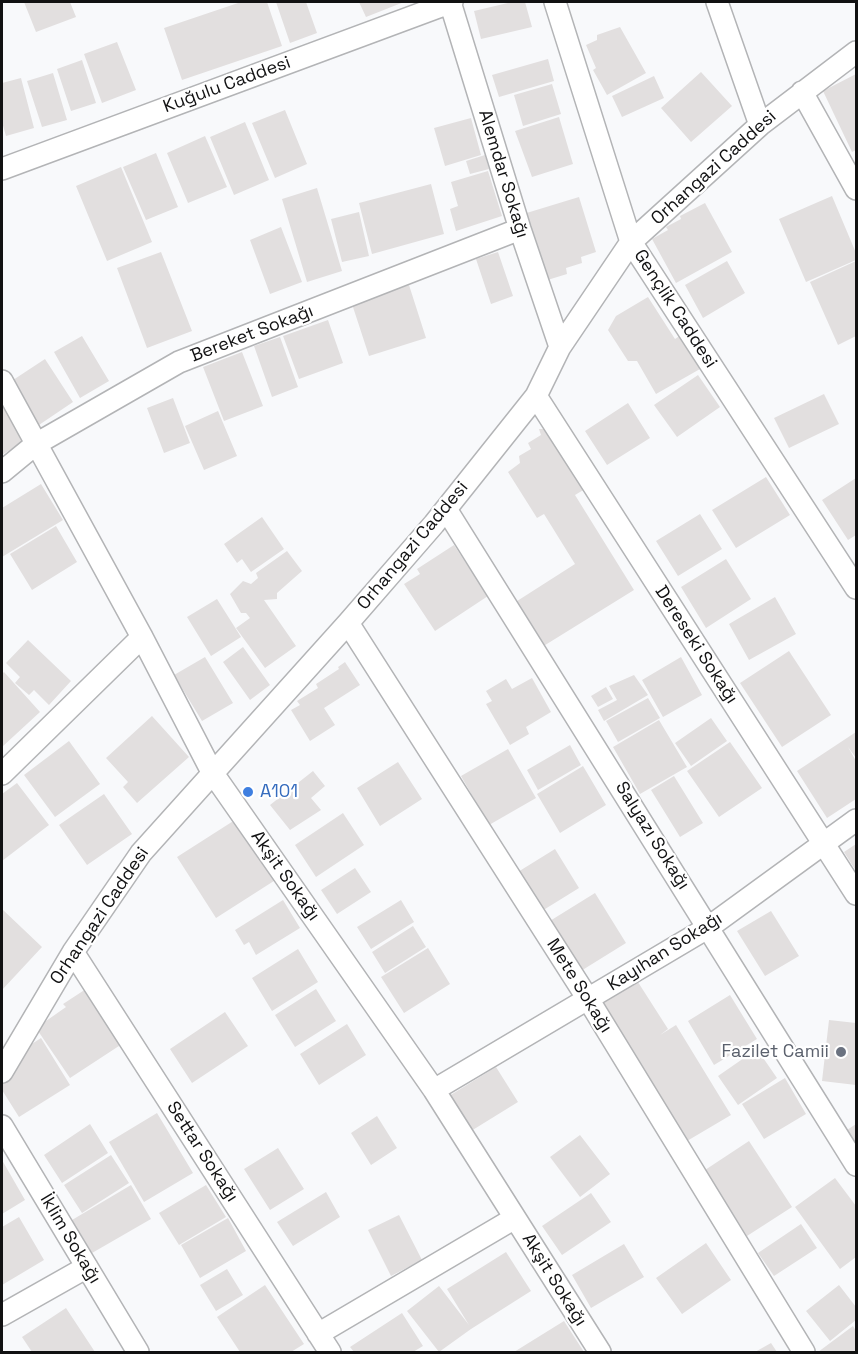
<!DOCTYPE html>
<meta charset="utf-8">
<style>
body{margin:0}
#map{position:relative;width:858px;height:1354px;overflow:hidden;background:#f8f9fb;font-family:"Space Grotesk",sans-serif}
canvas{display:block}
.frame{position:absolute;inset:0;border:3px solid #111112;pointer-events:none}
</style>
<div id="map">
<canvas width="858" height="1354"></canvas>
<div class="frame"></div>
</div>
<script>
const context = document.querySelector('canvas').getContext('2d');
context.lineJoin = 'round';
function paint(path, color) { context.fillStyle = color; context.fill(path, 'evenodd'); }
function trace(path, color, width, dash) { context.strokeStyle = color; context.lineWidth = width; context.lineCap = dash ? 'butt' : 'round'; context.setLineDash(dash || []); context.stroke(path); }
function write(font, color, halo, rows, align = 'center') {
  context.font = font + ' "Space Grotesk",sans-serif'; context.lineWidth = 4.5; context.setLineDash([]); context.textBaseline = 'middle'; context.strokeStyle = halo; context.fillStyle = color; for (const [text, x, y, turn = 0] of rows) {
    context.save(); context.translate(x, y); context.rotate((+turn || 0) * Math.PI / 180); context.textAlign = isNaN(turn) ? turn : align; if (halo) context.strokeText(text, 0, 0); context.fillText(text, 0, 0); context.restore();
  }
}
paint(new Path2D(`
 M24,2H70L76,17L36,32Z
 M241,2H267L282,46L182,80L164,28Z
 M276,2H306L317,33L290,43Z
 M359,2H404L366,17Z
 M512,2H525L532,27L481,39L474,11Z
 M620,27L646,73L607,95L593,70L596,68L586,45L597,40V35Z
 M117,42L136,90L102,103L84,54Z
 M548,59L554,81L499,97L492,75Z
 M82,60L96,103L71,111L57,69Z
 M701,72L732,106L691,142L661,108Z
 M53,73L67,120L42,127L27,81Z
 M856,74V150L852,152L823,91Z
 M654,76L664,98L622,117L612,96Z
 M21,78L34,128L6,136L2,122V83Z
 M552,84L561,114L523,126L514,95Z
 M285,110L307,164L275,178L252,123Z
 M559,117L573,164L532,177L515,131Z
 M471,118L481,155L445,166L434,128Z
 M245,122L269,180L234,195L210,137Z
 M205,136L227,187L188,203L167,153Z
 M156,153L178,207L146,220L123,167Z
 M485,155L489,169L470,174L466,161Z
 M121,167L152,242L107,261L76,186Z
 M488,171L502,216L456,231L450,209L458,206L451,182Z
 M431,184L444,234L372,254L359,203Z
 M317,188L342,271L307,282L282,199Z
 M832,196L856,253V260L806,282L779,219Z
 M579,197L596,252L581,257L582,263L566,268L567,274L541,282L520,215Z
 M705,203L732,252L676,283L652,239L668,230L666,227L681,219L680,216Z
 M359,212L369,256L342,262L331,219Z
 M281,227L302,282L270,294L250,240Z
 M161,252L192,331L147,348L117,268Z
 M498,252L513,296L491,304L476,259Z
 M727,261L745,293L703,318L685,285Z
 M856,261V336L838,345L810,282Z
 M409,285L426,338L369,356L352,304Z
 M648,297L675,339L681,335L700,369L656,394L637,361H628L608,330L616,316Z
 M328,320L343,363L299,379L283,336Z
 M82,336L109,381L80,398L54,352Z
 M280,337L298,387L272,397L254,346Z
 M242,352L263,406L224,421L203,367Z
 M45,359L73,402L36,427L7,384Z
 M698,375L720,407L677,437L654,405Z
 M824,394L839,424L789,448L774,418Z
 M173,398L190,443L164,453L147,408Z
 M2,403L24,441L2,455Z
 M628,403L650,438L607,465L585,431Z
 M218,411L237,456L204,470L185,426Z
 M539,429H549L585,489L575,495L634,590L542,647L514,603L575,564L544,514L537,518L508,472L520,463L519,456L531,449L528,443L541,435Z
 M766,477L790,515L736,548L712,510Z
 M856,478V535L848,540L822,500Z
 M41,484L63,520L2,557V508Z
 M700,514L722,549L678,576L656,541Z
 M262,517L284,549L251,572L242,559L237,563L224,544Z
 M56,526L77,562L32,590L10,554Z
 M454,545L488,596L435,631L404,584L420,574L417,569Z
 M287,551L302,571L277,593V599L264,600L296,646L265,668L236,628L250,618L246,613H241L230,594L243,581L251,584L258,578L256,573Z
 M726,559L751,599L706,628L681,587Z
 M775,597L796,634L749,660L729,624Z
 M217,599L241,637L211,656L187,617Z
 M28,640L71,681L49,705L34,690L29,695L15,683L20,677L6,663Z
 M243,647L270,685L250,700L223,662Z
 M789,651L831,715L782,747L740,683Z
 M205,657L233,703L202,721L174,675Z
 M681,657L702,695L663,717L642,680Z
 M345,662L360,685L324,708L335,725L310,741L291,710L300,705L297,701L318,688L316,684L339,669L338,667Z
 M4,672L40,712L2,747V674Z
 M634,675L648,695L604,721L598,710L617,700L609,686Z
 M532,678L551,712L526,727L529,734L510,745L486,704L492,701L486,691L506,679L512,689Z
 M606,687L613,699L598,707L591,696Z
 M648,698L660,718L618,742L606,721Z
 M152,716L189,757L137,803L123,787L128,782L106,758Z
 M711,718L727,741L691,766L675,743Z
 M659,720L687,767L640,794L613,747Z
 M856,732V758L848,747L856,761V799L827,818L797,771Z
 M69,741L100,784L55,817L24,775Z
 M730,742L762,788L719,817L687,771Z
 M570,745L581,765L538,790L527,770Z
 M508,749L536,798L489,825L461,776Z
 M398,762L422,799L380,826L357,788Z
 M583,766L606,805L560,833L537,794Z
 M313,771L325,786L311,798L321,810L290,830L270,805Z
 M674,776L703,823L680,837L651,790Z
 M17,783L49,825L2,861V794Z
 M104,794L132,834L87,865L59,825Z
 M343,813L364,845L316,877L295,845Z
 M238,818L277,879L216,918L177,857Z
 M856,844V871L844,852Z
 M555,849L579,888L537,914L513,875Z
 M355,868L371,892L337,914L321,890Z
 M595,893L626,943L576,974L545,924Z
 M283,900L300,928L256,955L249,942L244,945L235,930Z
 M401,900L414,922L371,949L357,927Z
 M2,909L42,947L2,990Z
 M771,911L799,956L765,976L737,931Z
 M413,926L426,947L385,973L372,952Z
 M428,948L450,984L404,1013L381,977Z
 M298,949L318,982L272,1011L252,978Z
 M636,979L668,1029L660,1035L676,1025L731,1115L687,1141L601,1001Z
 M86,989L122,1044L70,1078L36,1028L66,1007L63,1004Z
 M316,989L336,1021L295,1047L275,1015Z
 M730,995L757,1039L714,1065L688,1021Z
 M225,1012L248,1046L192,1083L170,1049Z
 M829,1020L856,1023V1085L822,1081Z
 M347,1024L366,1055L319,1085L300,1054Z
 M41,1038L70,1085L19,1117L2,1090V1080L7,1069L22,1060L18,1053Z
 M757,1049L777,1078L738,1105L718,1076Z
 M496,1067L518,1102L471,1131L449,1096Z
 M785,1078L806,1114L764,1139L742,1104Z
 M157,1113L193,1173L144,1202L109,1142Z
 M377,1116L397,1148L371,1165L351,1133Z
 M90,1124L108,1153L62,1183L44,1155Z
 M856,1124V1145L847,1130Z
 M580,1135L610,1174L580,1197L550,1157Z
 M749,1141L792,1207L747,1236L705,1170Z
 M278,1148L304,1189L270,1210L244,1169Z
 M111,1155L129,1183L82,1213L64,1185Z
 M2,1160L25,1200L2,1214Z
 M835,1178L856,1206V1257L840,1269L795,1207Z
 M131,1185L151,1219L92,1253L72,1220Z
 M206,1185L226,1217L179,1245L159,1213Z
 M326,1192L340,1217L293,1246L277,1222Z
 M591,1193L611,1222L562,1255L542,1226Z
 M399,1215L422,1260L391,1276L368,1230Z
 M19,1217L44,1260L2,1285V1227Z
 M228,1218L246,1251L200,1278L181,1245Z
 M801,1224L817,1248L774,1276L758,1253Z
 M706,1243L731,1280L682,1314L656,1278Z
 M624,1244L644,1277L591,1308L572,1275Z
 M506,1252L531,1291L471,1329L439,1352L407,1311L439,1286L469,1325L447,1289Z
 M227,1269L243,1295L216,1311L200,1285Z
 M265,1285L304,1344L291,1352H240L217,1317Z
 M839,1285L856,1307V1320L830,1341L806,1311Z
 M66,1308L95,1352H32L22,1337Z
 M402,1313L423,1346L413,1352H354L350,1347Z
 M564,1321L584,1352H514Z
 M853,1326L856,1331V1352H818Z
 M771,1343L777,1352H755Z`), '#e2dfdf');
const minor = new Path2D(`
 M450,2L520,229L560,347
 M555,2L631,242L856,588
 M717,2L760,125
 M802,92L856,189
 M2,169L452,2
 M2,381L142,637L212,772L434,1090L600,1352
 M536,396L856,894
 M2,472L36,444L179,362L520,229
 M446,509L856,1165
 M348,623L588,999L804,1352
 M2,774L142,637
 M73,952L330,1352
 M2,1072L73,952L141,853L348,623L434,524L536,396L560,347L631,242L760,125L856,52
 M434,1090L709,927L856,820
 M2,1126L138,1352
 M2,1315L87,1267
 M318,1334L515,1218`);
trace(minor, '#b3b4b6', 24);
trace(minor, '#fff', 21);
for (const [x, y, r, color] of [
 [248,792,6,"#3f7fe0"],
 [841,1052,6,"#6b7280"]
]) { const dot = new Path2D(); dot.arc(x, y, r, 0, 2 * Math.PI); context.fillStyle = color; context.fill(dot); trace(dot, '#fff', 2); }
write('18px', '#111112', '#fff', [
 ["Kuğulu Caddesi",227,85,-20],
 ["Orhangazi Caddesi",714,168,-42],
 ["Alemdar Sokağı",503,174,73],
 ["Gençlik Caddesi",675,309,57],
 ["Bereket Sokağı",252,334,-21],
 ["Orhangazi Caddesi",413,546,-50],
 ["Dereseki Sokağı",696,645,57],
 ["Salyazı Sokağı",652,836,58],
 ["Akşit Sokağı",285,876,55],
 ["Orhangazi Caddesi",100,916,-56],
 ["Kayıhan Sokağı",665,952,-32],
 ["Mete Sokağı",579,986,58],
 ["Settar Sokağı",202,1152,57],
 ["İklim Sokağı",70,1239,59],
 ["Akşit Sokağı",554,1280,58]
]);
write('18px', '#366cbe', '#fff', [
 ["A101",260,792]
], 'left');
write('18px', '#5b616d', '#fff', [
 ["Fazilet Camii",829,1052]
], 'right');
</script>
